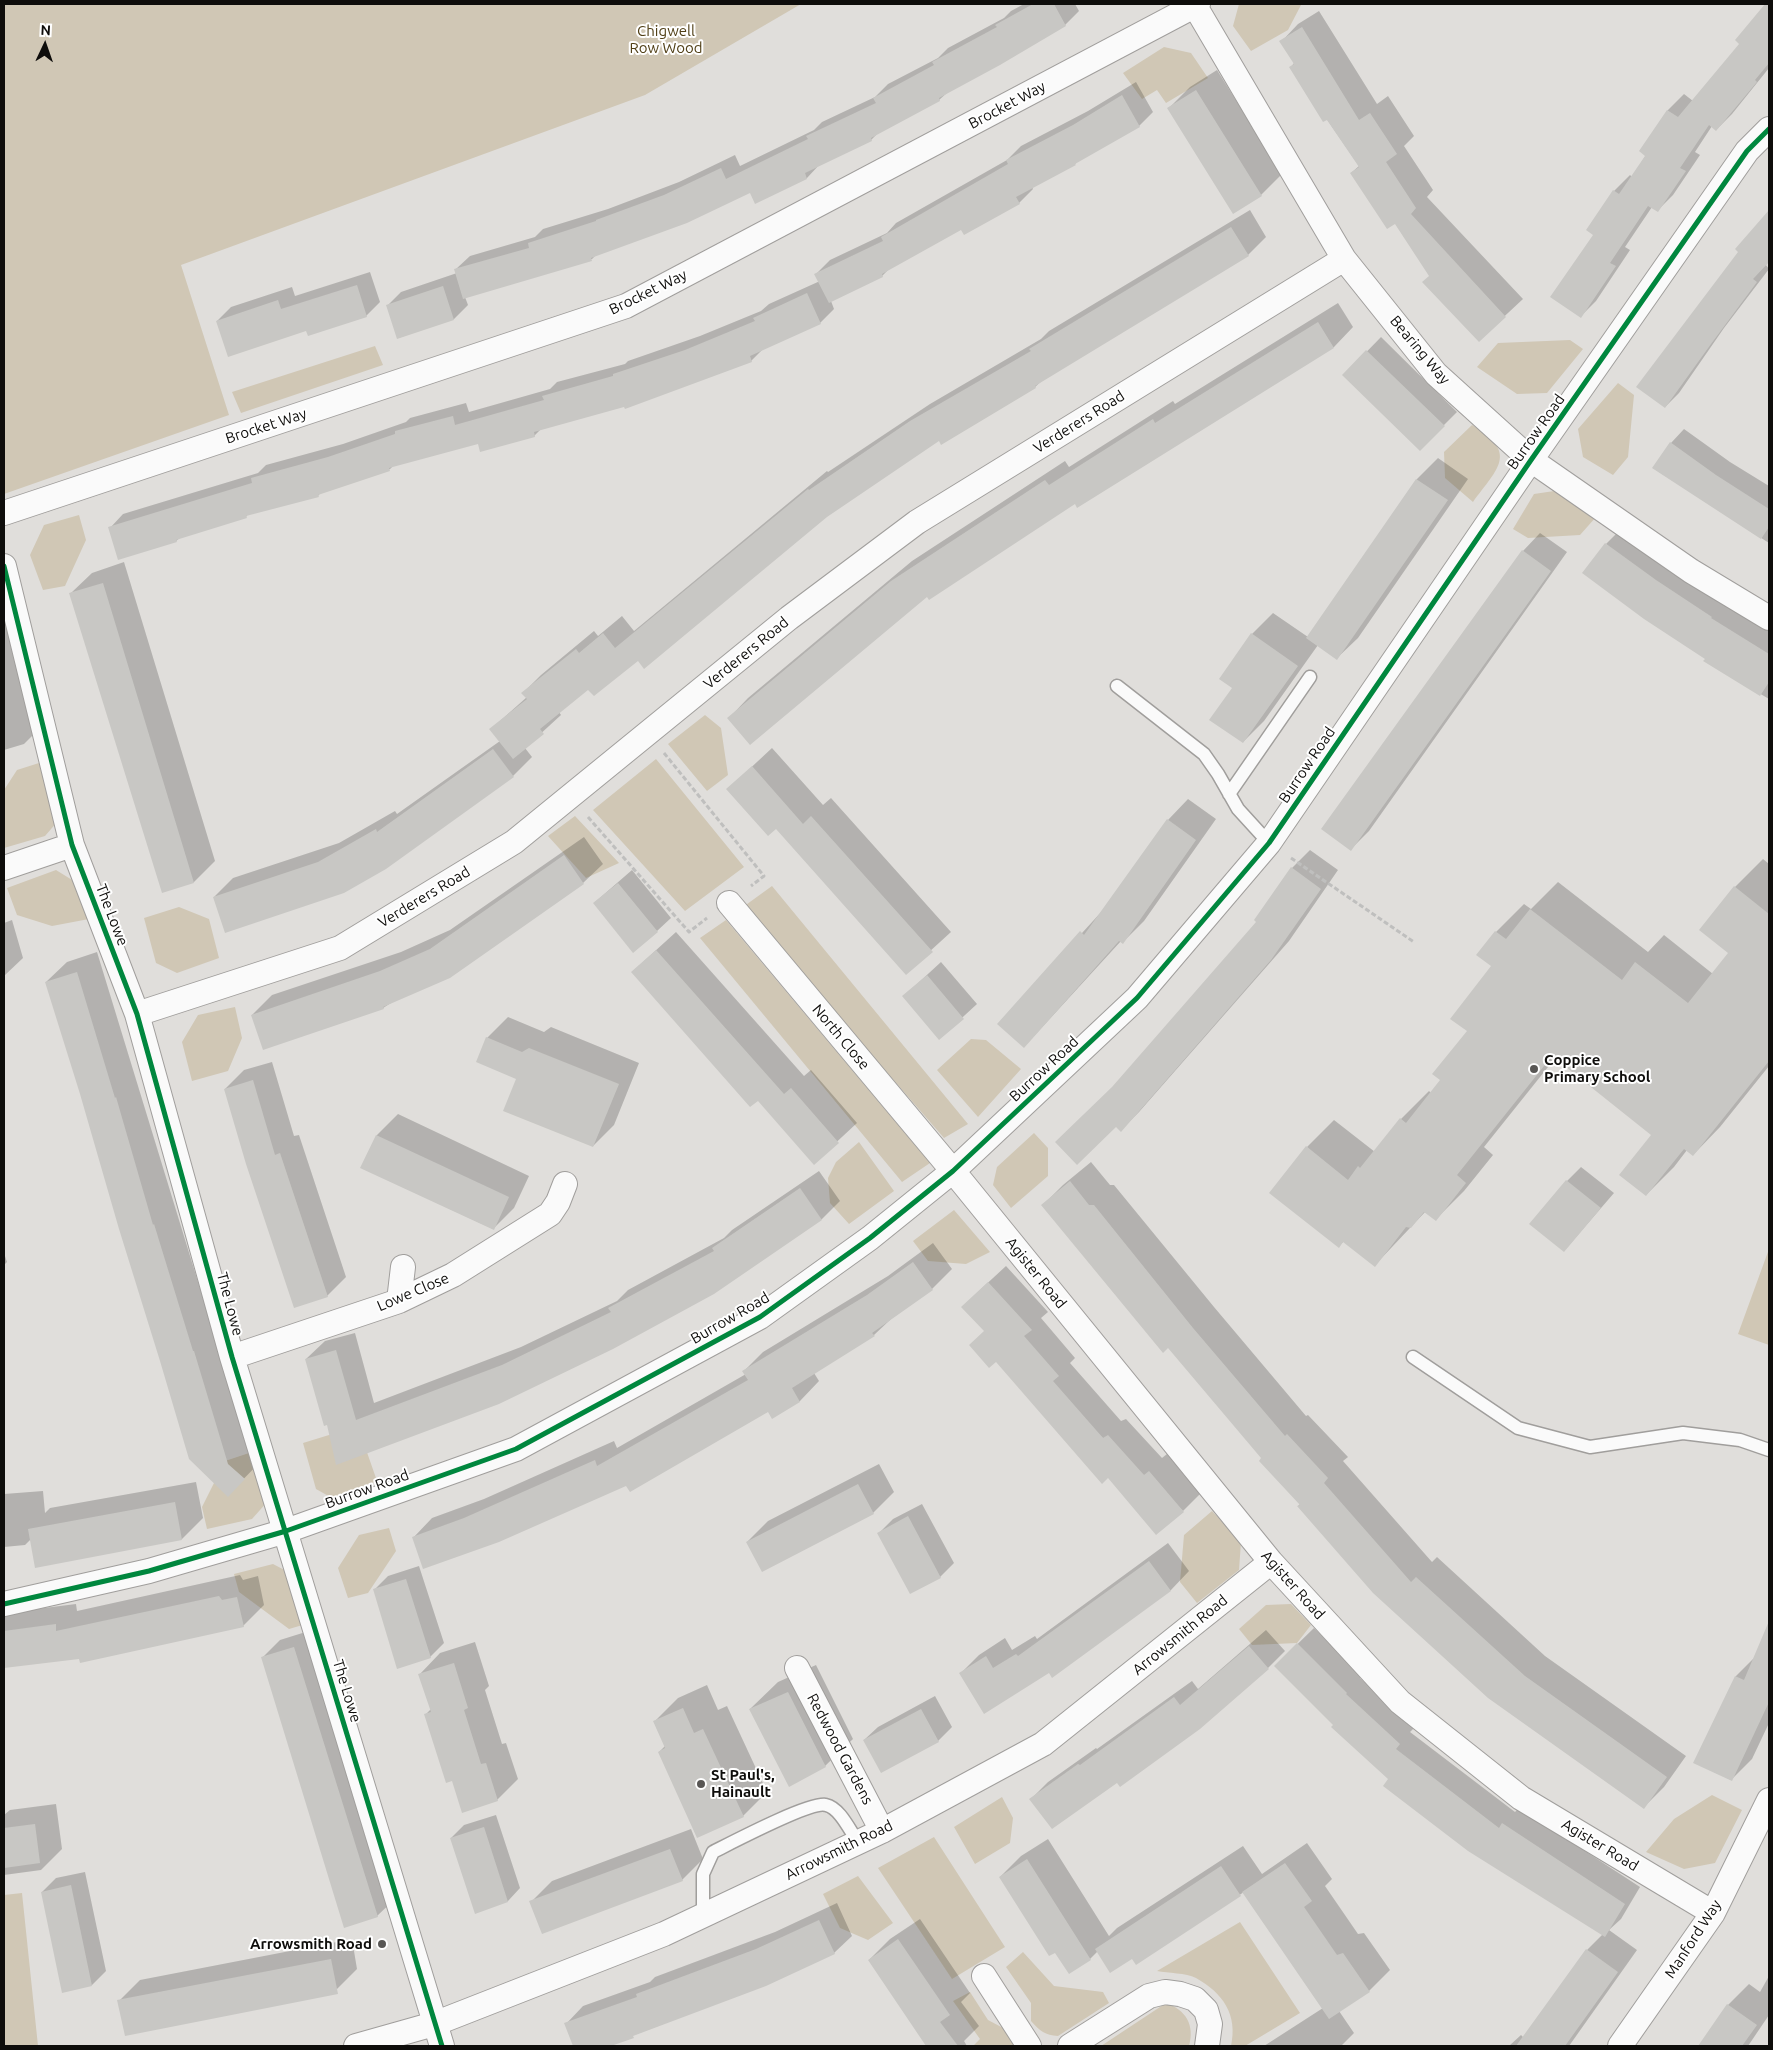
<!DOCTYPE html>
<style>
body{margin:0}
#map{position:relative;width:1773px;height:2050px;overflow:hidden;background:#e0dedb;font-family:Ubuntu,sans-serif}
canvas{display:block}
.frame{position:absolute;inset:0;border:5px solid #0e0d0b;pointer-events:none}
.north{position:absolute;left:20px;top:20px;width:50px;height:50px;-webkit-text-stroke:4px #fff;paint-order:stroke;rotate:3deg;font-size:14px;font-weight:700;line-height:20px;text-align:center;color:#0e0d0b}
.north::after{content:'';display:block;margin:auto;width:18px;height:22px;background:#0e0d0b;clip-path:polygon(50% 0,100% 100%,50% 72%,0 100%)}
</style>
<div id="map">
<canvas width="1773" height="2050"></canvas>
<div class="frame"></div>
<div class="north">N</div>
</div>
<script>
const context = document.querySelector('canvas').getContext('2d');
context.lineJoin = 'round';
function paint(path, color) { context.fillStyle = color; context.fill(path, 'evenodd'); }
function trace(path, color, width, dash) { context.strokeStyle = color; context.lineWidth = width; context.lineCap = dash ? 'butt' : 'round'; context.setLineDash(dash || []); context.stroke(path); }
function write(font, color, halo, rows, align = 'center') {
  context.font = font + ' Ubuntu,sans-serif'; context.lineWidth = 4; context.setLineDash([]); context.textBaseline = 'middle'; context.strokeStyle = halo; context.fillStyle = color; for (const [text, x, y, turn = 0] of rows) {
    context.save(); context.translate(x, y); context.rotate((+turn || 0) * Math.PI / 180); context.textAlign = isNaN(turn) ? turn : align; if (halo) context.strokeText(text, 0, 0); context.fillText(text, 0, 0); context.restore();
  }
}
paint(new Path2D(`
 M4,4H801L645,95L181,265L229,415L4,494Z
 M1239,4H1301V5L1288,30L1251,51L1233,26Z
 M1164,47L1191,53L1208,78L1166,103L1157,90L1142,99L1123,73Z
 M1570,340L1583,349L1547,393L1517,394L1477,367L1498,343Z
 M375,346L383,365L241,413L232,392Z
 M1618,383L1634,395L1628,457L1613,475L1583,457L1578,429Z
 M1472,425C1519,453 1498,468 1473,502L1445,478L1444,452Z
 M1561,490L1596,517L1580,535L1528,538L1513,529L1534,494Z
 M79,515L86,540L65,586L43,590L30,555L44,525Z
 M705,715L721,728L728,775L707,791L668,744Z
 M656,759L744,867L685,911L593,810Z
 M39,763L58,821L45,836L4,848V790L17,770Z
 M575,816L619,863L586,878L548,836Z
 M56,870L77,883L89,919L52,926L17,915L7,888Z
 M772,886L968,1124L944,1138L743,907Z
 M179,907L209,919L219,958L177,973L156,963L144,918Z
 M726,920L930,1163L902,1182L700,938Z
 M235,1007L242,1038L228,1071L192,1081L182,1042L198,1015Z
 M971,1039L986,1040L1021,1069L978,1117L937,1070Z
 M1034,1133L1048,1148V1176L1011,1208L993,1185L997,1167Z
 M859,1142L894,1191L849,1224L830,1203L828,1178L836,1162Z
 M954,1210L990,1252L966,1264L928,1261L913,1241Z
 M1769,1249V1345L1738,1334Z
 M342,1431L362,1438L377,1481L332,1498L316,1489L303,1443Z
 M255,1451L268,1501L252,1519L207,1529L202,1507L225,1461Z
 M1212,1511L1241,1542L1239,1570L1197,1603L1180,1582L1184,1535Z
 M389,1528L396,1551L368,1593L348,1598L338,1568L359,1535Z
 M273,1564L294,1575L306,1624L289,1629L239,1592L234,1574Z
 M1291,1604L1311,1625L1297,1643L1252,1645L1239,1629L1266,1605Z
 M1712,1795L1742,1810L1715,1863L1684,1869L1646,1852L1674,1819Z
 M1002,1797L1013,1818L1010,1843L975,1864L954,1827Z
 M934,1837L1005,1947L952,1979L878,1868Z
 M858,1876L893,1923L868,1940L840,1928L823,1894Z
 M22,1893L38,2046H4V1895Z
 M1240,1922L1300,2013L1245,2046H1231C1238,2015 1223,1993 1196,1978C1186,1973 1168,1973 1157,1971Z
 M1023,1952L1054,1986L1103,1992L1109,2003L1058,2036C1045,2035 1040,2031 1031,2021V2003L1006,1967Z
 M970,1992L988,2020L1005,2029L1018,2046H973L980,2039L953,2001Z
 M1166,2003C1186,2010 1195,2025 1189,2046H1101Z`), '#d0c7b5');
paint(new Path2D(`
 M1024,4H1075L1079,11L1065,25L948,92L939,100L878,133L871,140L820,164L807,178L756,202L751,192L597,254L592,259L465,297L468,305L454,319L398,338L387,306L401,292L457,273L456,269L470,256L535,237L543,229L608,209L679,182L735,155L740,166L814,130L822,122L875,97L888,84L938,58L948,48L1004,18L1011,11Z
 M1767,4H1769V68L1732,114L1716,130L1712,126L1695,152L1700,155L1673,195L1657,211L1652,207L1625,247L1630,250L1596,301L1580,317L1595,234L1614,191L1630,175L1632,177L1646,155L1640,151L1668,110L1684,94L1693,101L1741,43L1736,40Z
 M1319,11L1377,104L1388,96L1414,136L1404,146L1433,190L1427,197L1523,299L1479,340L1430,276L1395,223L1351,173L1359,166L1291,67L1294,63L1281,42L1298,24Z
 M1217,70L1282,174L1261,195L1169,108L1190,87Z
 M1136,82L1153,112L1139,126L1079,160L1075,164L1032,187L1033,189L1019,203L962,228L891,267L882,276L831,301L834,309L820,323L763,349L751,361L625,406L541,429L534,436L479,442L393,466L390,469L321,492L318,496L248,514L246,517L181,537L176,541L110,528L123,514L258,473L266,465L343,444L406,422L410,418L466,403L469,412L550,389L557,382L625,364L628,361L700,336L761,311L769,304L820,281L816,274L830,260L887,233L896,223L1007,160L1021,146L1088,111Z
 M1250,210L1266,237L1248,255L1045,378L1035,387L939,439L826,516L589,688L559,712L561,715L525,748L532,757L513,776L386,868L214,897L233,878L339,843L395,811L397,814L500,741L491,729L527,697L523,693L541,675L594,631L598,636L622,616L634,631L827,471L828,472L930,404L1041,339L1049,331Z
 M1769,212V261L1766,265L1769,269L1724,328L1679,393L1665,407L1740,252L1737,249Z
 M370,272L380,302L366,316L307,329L217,321L231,307L292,287L295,296Z
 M1338,303L1353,327L1334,347L1078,506L1075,503L729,718L748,698L912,561L1065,461L1069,467L1173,401L1175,404Z
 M1381,337L1457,412L1420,449L1344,375Z
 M1684,429L1730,462L1769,486V543L1653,468L1671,443Z
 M1438,458L1468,479L1358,638L1337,658L1318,645L1264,721L1243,742L1233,688L1252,634L1273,613L1308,637L1417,479Z
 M1624,526L1769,625V699L1705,661L1707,658L1606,544Z
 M1540,533L1567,552L1369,831L1351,849L1523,551Z
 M124,562L215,861L194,882L163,891L71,593L92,573Z
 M4,595L45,723L24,744L4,750Z
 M772,748L823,805L831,798L951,932L906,973L776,828L728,789Z
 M1188,799L1216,819L1144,921L1123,942L1121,941L1024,1047L999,1024L1103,910L1168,820Z
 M584,837L603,864L583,883L383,1008L252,1015L272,995L401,952L450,930Z
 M1310,850L1338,870L1289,941L1139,1112L1121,1130L1116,1084L1258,921L1292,868Z
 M1763,859L1769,864V1066L1720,1127L1693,1155L1687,1150L1674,1167L1646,1195L1653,1135L1556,1057L1484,1147L1493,1155L1464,1191L1436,1219L1426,1211L1375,1265L1344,1241L1339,1246L1307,1147L1334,1120L1375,1152L1401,1119L1429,1091L1431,1093L1441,1080L1469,1031L1492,966L1478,955L1496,932L1524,904L1531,909L1558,882L1648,952L1664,935L1713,974L1730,953L1735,887Z
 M632,870L671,918L657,931L594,903Z
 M12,920L23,958L4,976V923Z
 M676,932L804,1076L811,1070L857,1123L814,1163L758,1099L632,972Z
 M97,952L213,1331L264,1458L228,1495L46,982L67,962Z
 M941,962L977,1004L940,1038L904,996Z
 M508,1017L544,1032L551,1027L639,1063L614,1125L593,1146L518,1078L487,1038Z
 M272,1062L294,1136L299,1135L346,1277L327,1296L225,1089L244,1070Z
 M398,1114L529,1176L514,1208L493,1229L362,1168L377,1135Z
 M1091,1162L1110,1185H1114L1214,1307L1306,1416L1308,1415L1348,1457L1343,1461L1432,1562L1437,1557L1545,1656L1686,1756L1664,1787L1644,1807L1298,1506L1301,1503L1168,1347L1043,1205L1063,1185Z
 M1581,1167L1614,1193L1564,1251L1567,1181Z
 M819,1171L840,1201L822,1219L714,1293L337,1464L328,1423L306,1359L325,1341L355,1333L374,1403L521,1347L617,1301L628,1290L724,1238L732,1230Z
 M933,1243L952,1269L932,1289L891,1319L874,1335L814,1373L819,1381L800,1401L773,1417L769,1411L627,1484L413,1538L432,1518L484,1499L614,1441L617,1448L746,1374L744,1371L763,1352L888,1276Z
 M4,1253L7,1262L4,1265Z
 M1006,1266L1048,1312L1041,1318L1075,1358L1070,1363L1121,1421L1126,1419L1162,1458L1167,1454L1200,1494L1183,1511L985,1331L980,1290Z
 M879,1464L894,1492L873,1513L747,1542L768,1521Z
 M196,1482L203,1518L182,1539H31L25,1545L4,1547V1494L43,1491L45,1513L50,1508Z
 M922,1504L954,1563L940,1577L879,1533L893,1519Z
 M1168,1543L1189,1571L1171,1590L1053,1676L1049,1672L961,1673L979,1655L1005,1638L1012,1650L1035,1636L1037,1639Z
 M419,1566L444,1643L430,1657L374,1590L388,1576Z
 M240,1575L243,1580L258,1576L264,1605L243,1626L80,1657L4,1667V1613L76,1604L77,1611Z
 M1769,1625V1723L1752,1759L1731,1780L1695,1763L1736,1676L1755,1657Z
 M1314,1628L1362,1676L1360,1678L1415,1727L1410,1732L1515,1812L1519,1808L1640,1887L1621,1919L1609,1930L1637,1950L1569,2046H1509L1521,2035L1524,2038L1587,1950L1603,1934L1390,1779L1275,1666Z
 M312,1630L396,1898L377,1916L262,1658L280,1640Z
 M1266,1630L1285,1651L1268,1668L1117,1781L1031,1799L1048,1782L1096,1748L1097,1749L1192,1681L1198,1689Z
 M475,1642L489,1686L485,1690L502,1744L506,1743L518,1779L497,1800L453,1780L426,1714L431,1709L420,1674L440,1653Z
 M816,1665L853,1739L825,1766L750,1709L778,1682Z
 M707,1685L718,1710L727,1706L767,1792L743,1816L659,1752L665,1746L654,1722L678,1698Z
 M935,1696L952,1727L938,1741L864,1740L878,1727Z
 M56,1804L62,1849L41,1870L4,1875V1815L10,1810Z
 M496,1815L520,1888L508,1901L476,1912L451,1838L464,1825Z
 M691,1829L703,1859L682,1880L531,1902L552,1881Z
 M1048,1839L1109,1936L1117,1928L1243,1846L1262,1874L1307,1843L1332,1879L1325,1886L1358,1934L1364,1933L1390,1970L1369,1991L1339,2011L1354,2033L1341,2046H1264L1323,2008L1244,1892L1136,1963L1132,1957L1098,1951L1090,1959L1000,1877L1021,1856Z
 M85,1872L106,1971L92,1985L63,1991L42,1892L56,1878Z
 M837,1903L852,1936L834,1953L766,1985L605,2046H574L566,2024L583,2006L650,1982L655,1977L775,1932Z
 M920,1919L970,1993L961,2002L979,2026L964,2041L967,2046H928L869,1960L890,1939Z
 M352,1939L357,1969L336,1990L119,2001L140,1980Z
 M1769,1976V2015L1748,2046H1699L1728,2005L1749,1984L1760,1992Z`), '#0003');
paint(new Path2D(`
 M1033,4H1054L1066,26L1000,65L939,98L940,101L871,138L872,141L805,173L807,179L755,204L750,193L687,223L591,258L592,261L463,299L454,269L529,248L528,243L596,221V220L664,195L721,168L726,179L808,139L806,136L876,103L873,98L934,65L932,62L997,27L995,25Z
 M1765,4H1769V63L1755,80L1757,82L1716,131L1709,125L1680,168L1686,171L1658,212L1648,206L1610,263L1616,266L1581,318L1550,297L1593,235L1586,230L1613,190L1619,194L1645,156L1639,151L1667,110L1678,117L1739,44L1735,40Z
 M1302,27L1359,120L1370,113L1397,154L1386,162L1416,208L1411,214L1506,317L1479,342L1422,282L1429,276L1395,224L1387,229L1350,173L1359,167L1327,120L1323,122L1289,67L1294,64L1279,41Z
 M1196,90L1262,196L1233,214L1167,108Z
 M1122,95L1140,127L1075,164L1076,165L1016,197L1020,204L964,235L961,230L882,274L883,277L829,303L814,274L883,241L881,237L1008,164L1006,160L1073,125Z
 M1769,210V262L1753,279L1757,282L1711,344L1665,408L1636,387L1738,252L1735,249Z
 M1231,227L1249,256L1035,386L1036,388L941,445L939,441L827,517L644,669L638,661L594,696L588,690L540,729L544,734L513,759L489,729L527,699L521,693L576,649L579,653L603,633L615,648L808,489L809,490L910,421L1031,351L1029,349Z
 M357,285L367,317L308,336L306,331L228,357L216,321L278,300L281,309Z
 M443,286L454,320L397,339L386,305Z
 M807,293L821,324L750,356L752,362L625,409L624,407L534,432L535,437L480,452L478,444L389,468L390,471L318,495L319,497L246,516L247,518L176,540L177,542L118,560L108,527L252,483L251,478L328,457L395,434V431L453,416L455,425L544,400L542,396L613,376V374L685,350L755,321L753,318Z
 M1318,322L1334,348L1077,508L1075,504L929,600L927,597L750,745L727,718L891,581L1045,480L1049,485L1153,419L1155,423Z
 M1366,350L1445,426L1420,451L1342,375Z
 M1670,442L1716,475L1769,509V527L1761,539L1652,468Z
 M1416,479L1448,500L1337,660L1306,638Z
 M1605,543L1656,580L1712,617L1711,618L1769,654V682L1760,696L1703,661L1705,659L1644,619L1582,573Z
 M1522,550L1551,571L1351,851L1321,829Z
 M103,583L194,883L162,893L69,593Z
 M1251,633L1298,666L1243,743L1209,720L1232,688L1219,679Z
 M493,749L514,777L386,869L344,893L225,933L213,897L318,862L376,829L377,832Z
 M752,766L803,824L811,816L933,952L906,975L776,829L768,836L726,789Z
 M1167,819L1196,840L1123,944L1119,941L1024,1048L997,1024L1080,931L1084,935Z
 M564,855L584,884L450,978L383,1007L384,1009L263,1050L251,1015L380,971L430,949Z
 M1291,867L1321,889L1271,960L1121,1132L1116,1127L1077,1165L1055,1142L1112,1087L1256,922L1254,920Z
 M618,883L658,932L633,953L593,903Z
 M1734,886L1769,914V1061L1693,1156L1684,1149L1646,1196L1619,1175L1651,1135L1552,1056L1457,1175L1466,1183L1436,1221L1424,1212L1411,1228L1406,1227L1375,1267L1343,1242L1339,1248L1269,1193L1306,1146L1348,1180L1358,1166L1360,1168L1400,1118L1406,1123L1440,1080L1432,1074L1467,1031L1450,1019L1491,966L1476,955L1495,931L1506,939L1530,909L1622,980L1635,962L1688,1003L1728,953L1699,930Z
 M656,950L784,1094L791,1088L839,1143L814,1165L758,1101L750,1107L631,972Z
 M77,972L115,1098L116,1097L153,1225L154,1224L193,1351H194L228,1464L245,1479L228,1497L189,1459L160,1361L119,1229L80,1094L45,982Z
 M927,975L964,1019L939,1040L902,996Z
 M486,1037L522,1052L529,1048L619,1084L593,1147L503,1111L516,1079L476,1062Z
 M253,1080L275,1155L280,1153L328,1297L294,1308L246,1164L224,1089Z
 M376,1135L509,1197L494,1230L360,1168Z
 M1566,1180L1601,1208L1564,1252L1529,1224Z
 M1070,1181L1089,1205H1094L1193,1328L1285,1436L1287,1434L1328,1478L1324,1483L1411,1582L1416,1577L1525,1676L1667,1777L1644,1809L1488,1698L1373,1593L1297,1506L1300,1505L1259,1461L1261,1458L1168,1348L1163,1353L1041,1205Z
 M800,1188L822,1220L714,1294L613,1349L499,1404L336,1465L327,1425L324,1426L305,1359L336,1350L356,1420L502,1365L611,1312L608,1308L714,1251L712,1248Z
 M913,1262L933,1290L872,1333L875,1336L792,1388L800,1402L772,1419L768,1412L630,1492L626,1486L499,1542L423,1569L412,1537L464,1518L595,1460L597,1466L748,1380L742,1371L867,1295Z
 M988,1282L1032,1330L1024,1336L1059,1376L1053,1381L1103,1438L1108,1435L1144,1475L1149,1471L1184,1512L1156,1535L1108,1478L1102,1484L996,1362L989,1368L969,1345L984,1331L961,1307Z
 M858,1484L874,1514L762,1572L746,1542Z
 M175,1502L182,1540L35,1568L28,1529Z
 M908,1516L941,1578L910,1594L877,1533Z
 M1149,1561L1171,1591L1052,1678L1049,1673L984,1714L959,1673L986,1656L993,1668L1016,1654L1018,1656Z
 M406,1579L431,1658L397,1669L373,1589Z
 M219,1596L222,1600L237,1597L244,1627L80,1663L79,1659L4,1668V1631L56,1624V1631Z
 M1769,1621V1702L1732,1781L1693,1763L1735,1676L1744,1680Z
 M1297,1643L1347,1693L1346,1694L1400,1744L1396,1749L1499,1828L1502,1823L1625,1904L1605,1937L1468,1851L1383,1786L1388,1779L1331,1727L1333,1725L1274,1666Z
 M1249,1646L1269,1669L1200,1729L1120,1787L1117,1783L1052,1829L1029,1799L1078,1764L1080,1765L1174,1697L1180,1705Z
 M294,1647L378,1917L344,1928L261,1657Z
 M454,1663L468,1708L464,1710L481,1764L486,1763L498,1801L462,1813L452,1781L446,1783L424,1714L431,1712L418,1674Z
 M788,1692L826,1767L789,1787L749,1709Z
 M683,1708L694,1733L703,1729L744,1817L697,1838L658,1752L665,1748L653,1721Z
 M921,1709L939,1742L881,1773L863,1740Z
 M35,1824L40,1863L4,1868V1828Z
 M484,1827L508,1902L475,1914L450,1838Z
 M670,1849L683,1881L542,1934L529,1901Z
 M1027,1859L1091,1960L1069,1974L1055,1953L1049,1956L999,1877Z
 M1285,1863L1312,1901L1304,1907L1337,1955L1343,1953L1370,1992L1329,2019L1242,1892Z
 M1221,1866L1241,1896L1136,1965L1132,1959L1110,1973L1095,1949Z
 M71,1885L92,1986L62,1993L41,1892Z
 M819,1920L835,1954L766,1986L633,2036L634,2038L611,2046H573L564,2023L637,1997L636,1994L756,1949Z
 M898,1939L950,2015L940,2022L958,2046H926L868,1960Z
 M1586,1949L1618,1972L1565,2046H1516Z
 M331,1959L338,1994L125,2036L117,2000Z
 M1727,2004L1757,2025L1742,2046H1698Z`), '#c8c7c4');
const service = new Path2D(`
 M1117,686L1204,754L1218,774L1238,809L1269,843
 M1229,794L1310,677
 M1413,1357L1518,1428L1590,1447L1683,1433L1740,1440L1769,1450
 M703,1915V1874L713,1852C731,1843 811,1801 826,1805C840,1808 850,1831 858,1842`);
const minor = new Path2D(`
 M1195,6L1344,259L1436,374L1531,460L1691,571L1769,618
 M4,513L626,306L1198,4
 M4,566L72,845L137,1014L232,1357L442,2046
 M4,868L72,845
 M729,903L953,1171L1271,1562L1400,1702L1521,1798L1713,1913
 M137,1014L340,948L514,842L789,618L917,522L1344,259
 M399,1301L403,1267
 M232,1357L399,1301L453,1275L550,1214L558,1202L565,1184
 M4,1604L149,1571L286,1531L516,1449L760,1317L870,1238L953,1171L1137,998L1269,843L1531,460L1747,151L1769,129
 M797,1668L882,1831
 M984,1976L1029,2046
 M356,2046L434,2024L664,1934L882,1831L1043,1744L1271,1562
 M1070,2046L1149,1996L1165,1992L1180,1994L1195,1999L1206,2010L1210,2024L1207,2046
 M1620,2046L1713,1913L1769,1800`);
trace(service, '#a09e9c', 15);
trace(minor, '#a09e9c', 26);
trace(new Path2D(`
 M664,753L764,876L751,886
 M588,817L689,932L707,918
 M1291,858L1414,942`), '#bfbfbe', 3, [5, 2.5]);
trace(service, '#fafafa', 12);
trace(minor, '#fafafa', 24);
trace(new Path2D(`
 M4,566L72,845L137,1014L232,1357L442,2046
 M4,1604L149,1571L286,1531L516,1449L760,1317L870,1238L953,1171L1137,998L1269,843L1531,460L1747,151L1769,129`), '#00873e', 5);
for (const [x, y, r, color] of [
 [1534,1069,5,"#585654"],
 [701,1784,5,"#585654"],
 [382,1944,5,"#585654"]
]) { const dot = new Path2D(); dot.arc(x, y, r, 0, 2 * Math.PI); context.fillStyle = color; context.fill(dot); trace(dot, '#fff', 2); }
write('15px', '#503f16', '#fff', [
 ["Chigwell",666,31],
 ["Row Wood",666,48]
]);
write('15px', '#0e0d0b', '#fff', [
 ["Brocket Way",1007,105,-28],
 ["Brocket Way",648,292,-26],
 ["Bearing Way",1420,350,50],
 ["Verderers Road",1079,422,-32],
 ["Brocket Way",266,426,-18],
 ["Burrow Road",1536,432,-55],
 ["Verderers Road",746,653,-39],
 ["Burrow Road",1307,765,-56],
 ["Verderers Road",424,897,-31],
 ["The Lowe",112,915,69],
 ["North Close",841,1037,50],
 ["Burrow Road",1044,1069,-43],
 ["Agister Road",1036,1273,51],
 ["Lowe Close",413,1292,-23],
 ["The Lowe",230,1304,75],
 ["Burrow Road",730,1318,-30],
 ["Burrow Road",367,1489,-20],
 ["Agister Road",1293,1585,48],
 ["Arrowsmith Road",1180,1635,-39],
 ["The Lowe",347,1691,73],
 ["Redwood Gardens",840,1749,62],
 ["Agister Road",1600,1845,31],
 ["Arrowsmith Road",839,1850,-26],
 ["Manford Way",1693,1939,-57]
]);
write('bold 15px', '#0e0d0b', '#fff', [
 ["Coppice",1544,1060],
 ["Primary School",1544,1077],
 ["St Paul's,",711,1775],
 ["Hainault",711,1792],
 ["Arrowsmith Road",372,1944,"right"]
], 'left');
</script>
